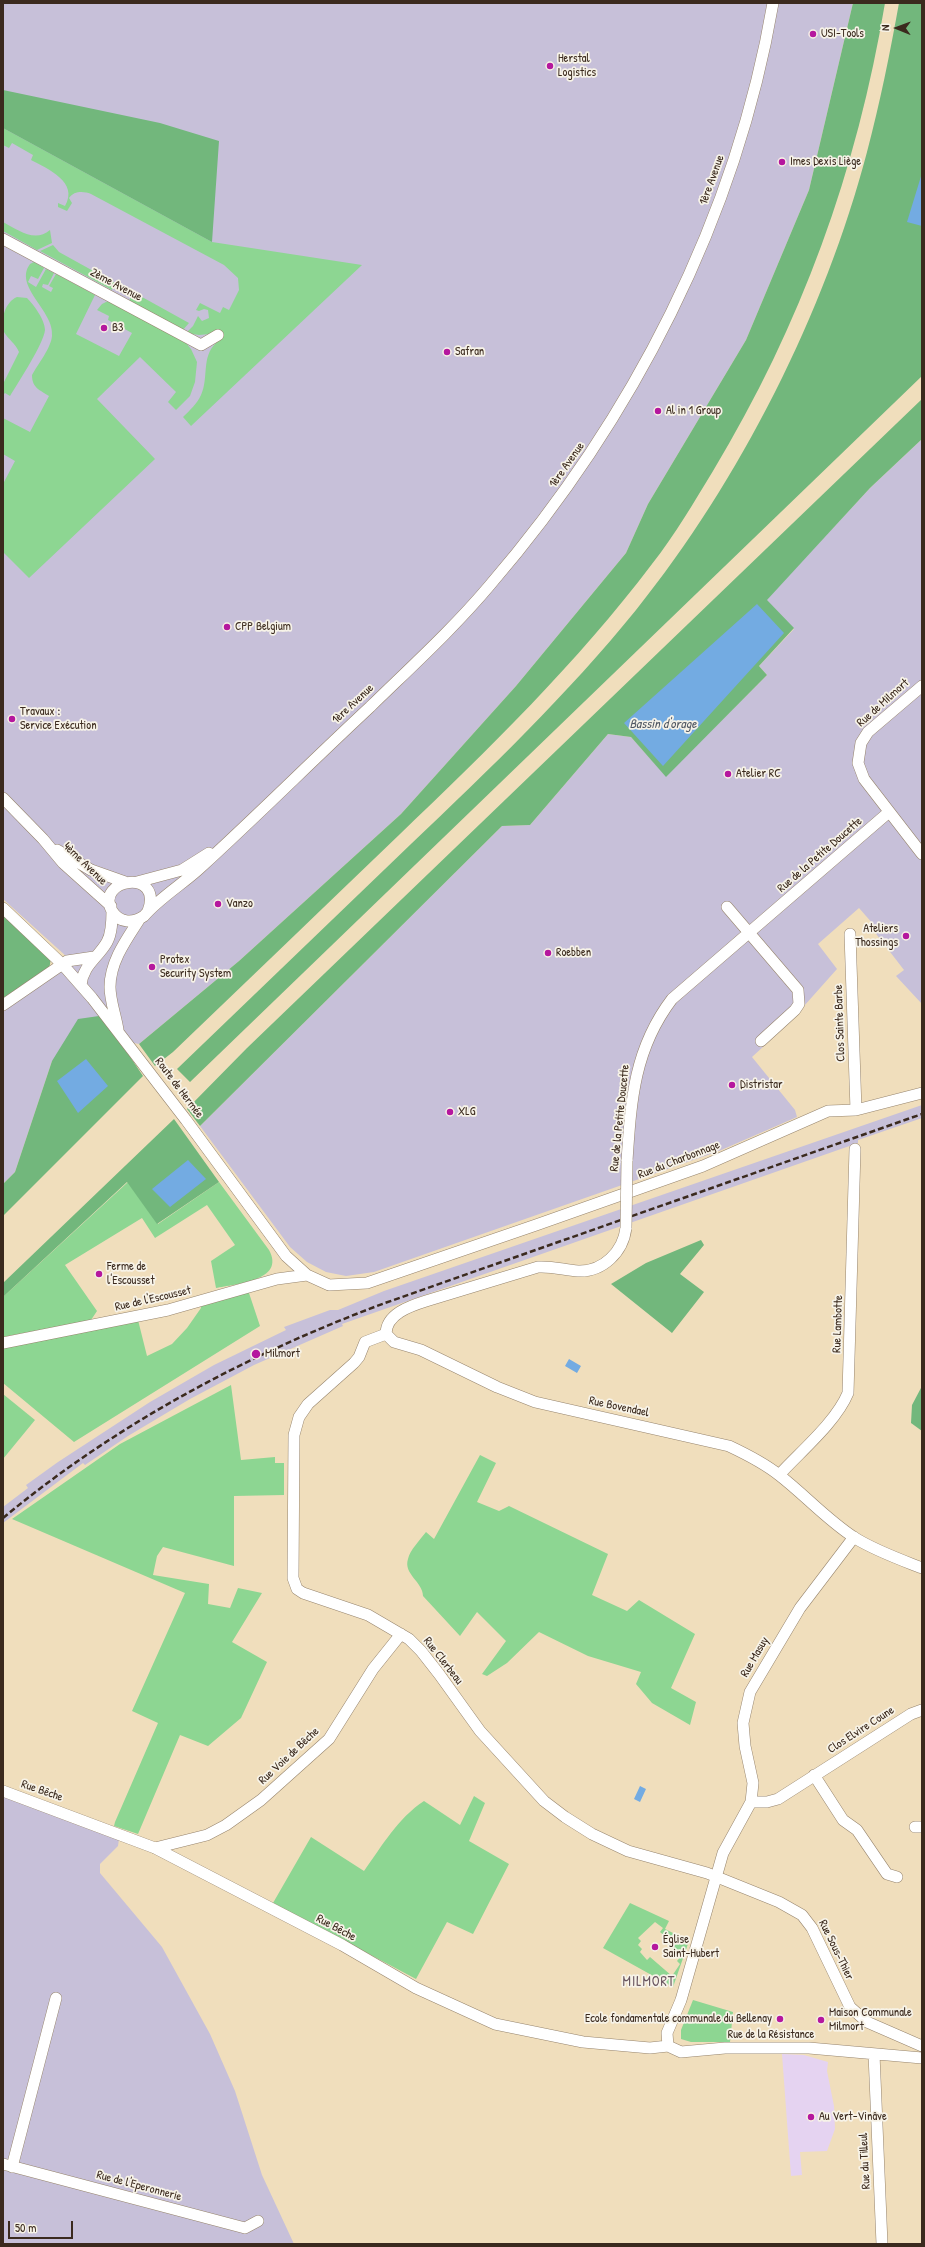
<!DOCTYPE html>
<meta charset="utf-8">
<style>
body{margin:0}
#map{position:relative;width:925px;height:2247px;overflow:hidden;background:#f0debc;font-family:"Patrick Hand",sans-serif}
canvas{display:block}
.frame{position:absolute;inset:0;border:4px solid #3b2a1e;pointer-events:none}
.north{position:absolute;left:877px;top:8px;width:40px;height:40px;-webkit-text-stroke:3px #f7f3e8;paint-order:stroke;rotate:271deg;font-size:11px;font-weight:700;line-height:16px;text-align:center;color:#3b2a1e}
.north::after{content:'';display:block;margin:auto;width:14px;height:18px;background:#3b2a1e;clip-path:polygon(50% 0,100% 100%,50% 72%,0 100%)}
.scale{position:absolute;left:8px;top:2221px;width:65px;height:18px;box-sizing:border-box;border:2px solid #3b2a1e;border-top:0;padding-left:5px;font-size:12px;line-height:14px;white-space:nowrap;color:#3b2a1e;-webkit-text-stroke:3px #f7f3e8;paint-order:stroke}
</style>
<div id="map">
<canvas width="925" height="2247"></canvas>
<div class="frame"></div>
<div class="north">N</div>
<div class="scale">50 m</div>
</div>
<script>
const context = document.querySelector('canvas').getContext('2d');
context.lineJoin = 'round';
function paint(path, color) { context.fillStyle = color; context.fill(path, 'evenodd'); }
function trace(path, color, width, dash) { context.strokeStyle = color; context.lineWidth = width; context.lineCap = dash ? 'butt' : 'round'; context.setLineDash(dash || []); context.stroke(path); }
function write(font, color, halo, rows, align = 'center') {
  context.font = font + ' "Patrick Hand",sans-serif'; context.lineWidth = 3.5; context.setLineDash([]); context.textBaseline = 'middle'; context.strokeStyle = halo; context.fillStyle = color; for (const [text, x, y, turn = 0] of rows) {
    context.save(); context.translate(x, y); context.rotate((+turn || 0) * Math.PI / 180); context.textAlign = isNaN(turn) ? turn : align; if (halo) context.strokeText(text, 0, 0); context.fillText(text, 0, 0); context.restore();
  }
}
paint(new Path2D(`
 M782,2054L804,2055L828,2062L827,2071L834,2106L835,2129L827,2151L800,2152L802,2175L791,2176Z`), '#e5d3f1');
paint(new Path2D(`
 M3,3H853L809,190L746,340L648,504L626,553L516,686L401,814L239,961L139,1044L119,1040L52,1061L15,1172L3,1184V1005L67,957L3,899Z
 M922,439V1004L896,976L904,970L870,926L873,924L859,908L818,944L837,969L788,1024L752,1057L795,1110L797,1117L719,1151L374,1272L346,1276L326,1272L307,1262L290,1247L200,1126L502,826L530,825L608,734L631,737L666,776L767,675L759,666L794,629L766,600L870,488Z
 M922,1105V1118L858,1140V1143L342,1324L343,1326L254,1365L190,1399L128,1436L85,1465L83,1463L3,1523V1507L28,1488L26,1485L58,1462L150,1402L214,1365L286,1330L284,1327L330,1310H338L384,1291Z
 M3,1795L119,1839L118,1846L100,1864V1873L162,1947L210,2034L235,2091L262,2175L294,2244H3Z`), '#c7c0d9');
paint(new Path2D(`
 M3,128L212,242L362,265L191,426L183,417C190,410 197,404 201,395C209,378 201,357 216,343L210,334L199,335L186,333L193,326L198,316L202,321L209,318L208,310L204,309L199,311L196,310L200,303L220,313L223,307L229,310L239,290L238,278L224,265L91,194C83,191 74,191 69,198L72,203L67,211L58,207V203L65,206C79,182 48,169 31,160L33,155L12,143L9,148L3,145Z
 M3,222C18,230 35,243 50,230L52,243L37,250L3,231Z
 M53,245L59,252L115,283L112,290L40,251Z
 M34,262L44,268L38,279L31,276L28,282L36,287L46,269L54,273L48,285L43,284L42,287L51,292L53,288L49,286L56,274L95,295L76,334L119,356L132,333L108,320L109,316L97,310L102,304L108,301L186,343L191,349L197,362L195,382L190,396L176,410L168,402L176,392L140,357L97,399L155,459L29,578L3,552V484L15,461L3,454V418L30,432L49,396C40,390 32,388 32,375C38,364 51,348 52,336C55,311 13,287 30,264Z
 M133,292L189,323L182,331L129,301Z
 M17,297L27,298C34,305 45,320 45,330C44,343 18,383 10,396L5,393L3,395V384L19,352C16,344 8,339 4,332C0,320 5,302 17,297Z
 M128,1182L158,1224L219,1182L269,1250C286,1281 235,1284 216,1288L211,1261L235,1245L207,1205L155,1238L142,1218L65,1265L97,1311L91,1320L3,1337V1297Z
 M248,1290L260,1326L74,1442L3,1383V1347L138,1320L147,1356L172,1344L187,1328L201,1308L200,1304Z
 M231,1385L241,1460L275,1457V1463H284V1495L234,1496V1566L163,1547L157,1556L153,1575L209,1584L208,1604L230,1608L238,1588L262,1593L232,1642L267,1662L241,1718L208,1746L180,1735L138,1834L114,1826L115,1822L158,1723L132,1711L185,1593L12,1519L120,1444Z
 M3,1394L35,1420L3,1459Z
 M480,1455L496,1463L477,1502L499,1511L509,1506L608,1554L592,1595L627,1611L639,1600L695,1634L671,1688L696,1702L690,1725L652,1703L636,1684L641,1672L588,1656L539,1632L507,1663L487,1676L482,1674L506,1641L477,1612L460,1636L423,1596C423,1582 403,1574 408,1559C410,1550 420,1540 426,1532L434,1539Z
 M474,1796L485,1803L469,1841L509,1864L473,1934L447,1922L416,1979L273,1903L311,1837L364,1871C382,1846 398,1818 424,1801L460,1825Z
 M630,1903L669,1921L665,1929L689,1941L673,1987L603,1948ZM655,1922L663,1928L660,1932L667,1938L664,1941L681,1956L677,1961L680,1964L672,1976L650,1957L647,1960L640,1952L642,1949L638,1945L641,1941L638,1938Z
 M693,2000L733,2012L730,2042H691L681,2039V2030Z`), '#8dd692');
paint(new Path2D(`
 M853,3H885C857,171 801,325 713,471C694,502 675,535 652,564C577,663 489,749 399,835C324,907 249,979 173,1052L155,1066L139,1044L239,961L401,814L516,686L626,553L648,504L746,340L809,190Z
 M899,3H922V376L190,1082L177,1069C255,994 333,919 411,844C490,769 567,695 636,610C740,481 825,312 867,152C880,103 890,53 899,3Z
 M3,90L160,123L219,141L212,242L3,128Z
 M922,399V439L870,488L767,600L794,628L759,666L767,675L666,777L631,737L608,734L530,825L502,826L200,1126L187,1109L247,1048Z
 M3,915L50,956C55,979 19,994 3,1005Z
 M99,1016L119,1040L143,1076L3,1216V1184L15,1172L52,1061L78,1019Z
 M174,1119L219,1182L157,1224L127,1182L3,1297V1283Z
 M701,1240L704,1245L680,1274L704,1292L672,1333L611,1284L646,1263Z
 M922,1386V1431L911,1423L912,1405Z`), '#72b77c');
paint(new Path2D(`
 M922,173V226L907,222Z
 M757,604L784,633L663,766L624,723Z
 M86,1059L108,1086L78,1113L57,1081Z
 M188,1160L206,1179L170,1207L152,1189Z
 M569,1359L581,1366L577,1373L565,1366Z
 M640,1786L646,1789L640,1802L634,1799Z`), '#73abe2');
const minor = new Path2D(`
 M3,239L201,345L218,335
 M922,686L868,732L861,743L858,763L864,779L922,854
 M3,798L43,839L63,863L111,906
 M57,850L91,870L125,882
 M137,882L182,870L209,853
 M727,907L798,990L799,1004L795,1010L761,1041
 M3,908L63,965L92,998L186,1120L286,1256L307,1275L329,1285L367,1283L536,1225L703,1166L828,1111L856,1110L922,1093
 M148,911C164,868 94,878 112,911C120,924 134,923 144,916C158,899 184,883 200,868C258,815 313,760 370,707C411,667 453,629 490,585C632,420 736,219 773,3
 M850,934L856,1110
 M81,985C83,965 98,958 107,942C112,933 112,921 112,911
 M3,1005L67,961L94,957
 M118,1030C116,1016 110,1001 110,987C110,962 126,940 139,920
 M627,1161C631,1100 634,1049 672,999L889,812
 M386,1334L365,1342L359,1357L354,1363L308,1404L299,1417L294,1435L293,1578L297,1589L303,1593L368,1615L409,1639L421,1651L439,1674L480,1731L544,1801L565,1817L592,1834L628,1851L707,1873L779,1902L802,1915L812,1928L850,2007L867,2022L922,2046
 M386,1334L394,1342L421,1350L497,1387L535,1402L729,1446C746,1454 764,1463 779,1475C805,1495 827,1520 855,1538C876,1551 899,1559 922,1568
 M386,1334C386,1314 410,1306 426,1301L538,1267C553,1266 564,1270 578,1271C603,1272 623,1252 626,1228
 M3,1343L168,1310L277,1279L307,1275
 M779,1475C801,1451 836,1422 848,1393L855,1149
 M814,1775L843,1820L857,1830L887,1874L897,1877
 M3,1791L155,1848L342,1945L416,1988L495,2024L583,2042L650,2048L668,2046L681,2052L725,2048H809L922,2058
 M751,1802H767L778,1799L911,1714L922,1710
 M915,1827H922
 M155,1848L207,1835L226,1825L261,1800L329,1739L373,1669L401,1634
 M668,2046L667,2033L681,2000L723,1853L751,1802L753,1783L745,1746L743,1723L750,1692L800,1608L854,1537
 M874,2054L882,2244
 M3,2164L245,2228L258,2221
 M12,2167L56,1998`);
trace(minor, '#96846d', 12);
trace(minor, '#fff', 11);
trace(new Path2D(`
 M3,1518C116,1424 248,1354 385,1303L922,1114`), '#3b2a1e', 2.5, [6, 3]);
const minorBridge = new Path2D(`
 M626,1228L627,1161`);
trace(minorBridge, '#96846d', 12, []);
trace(minorBridge, '#fff', 11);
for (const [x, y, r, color] of [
 [813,34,4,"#b5179e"],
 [550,66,4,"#b5179e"],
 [782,162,4,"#b5179e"],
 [104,328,4,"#b5179e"],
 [447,352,4,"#b5179e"],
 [658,411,4,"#b5179e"],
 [227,627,4,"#b5179e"],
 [12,719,4,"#b5179e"],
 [728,774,4,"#b5179e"],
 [218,904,4,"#b5179e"],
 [906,936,4,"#b5179e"],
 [548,953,4,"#b5179e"],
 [152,967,4,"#b5179e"],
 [732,1085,4,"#b5179e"],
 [450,1112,4,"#b5179e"],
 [99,1274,4,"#b5179e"],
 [256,1354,5,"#b5179e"],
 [655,1947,4,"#b5179e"],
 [780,2019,4,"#b5179e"],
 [821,2020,4,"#b5179e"],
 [811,2117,4,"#b5179e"]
]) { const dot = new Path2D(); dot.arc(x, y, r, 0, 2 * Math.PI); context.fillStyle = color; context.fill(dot); trace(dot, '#f7f3e8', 1.5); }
write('12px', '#3b2a1e', '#f7f3e8', [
 ["USI-Tools",821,34],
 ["Herstal",558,59],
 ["Logistics",558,73],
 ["Imes Dexis Liège",790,162],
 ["B3",112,328],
 ["Safran",455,352],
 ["Al in 1 Group",666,411],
 ["CPP Belgium",235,627],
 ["Travaux :",20,712],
 ["Service Exécution",20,726],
 ["Atelier RC",736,774],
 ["Vanzo",226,904],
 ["Ateliers",898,929,"right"],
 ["Thossings",898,943,"right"],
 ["Roebben",556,953],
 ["Protex",160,960],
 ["Security System",160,974],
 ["Distristar",740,1085],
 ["XLG",458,1112],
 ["Ferme de",107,1267],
 ["l'Escousset",107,1281],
 ["Milmort",265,1354],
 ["Église",663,1940],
 ["Saint-Hubert",663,1954],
 ["Maison Communale",829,2013],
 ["Milmort",829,2027],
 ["Ecole fondamentale communale du Bellenay",772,2019,"right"],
 ["Au Vert-Vinâve",819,2117]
], 'left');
write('12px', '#3b2a1e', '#f7f3e8', [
 ["1ère Avenue",712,180,-70],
 ["2ème Avenue",116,285,28],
 ["1ère Avenue",567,465,-55],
 ["Rue de Milmort",883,703,-42],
 ["1ère Avenue",353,704,-43],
 ["Rue de la Petite Doucette",820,855,-41],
 ["4ème Avenue",85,864,44],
 ["Clos Sainte Barbe",840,1023,-92],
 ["Route de Hermée",179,1088,53],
 ["Rue de la Petite Doucette",620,1118,-84],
 ["Rue du Charbonnage",679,1160,-21],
 ["Rue de l'Escousset",153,1299,-13],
 ["Rue Lambotte",838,1324,-88],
 ["Rue Bovendael",619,1407,12],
 ["Rue Masuy",755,1657,-60],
 ["Rue Clerbeau",443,1661,52],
 ["Clos Elvire Coune",861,1730,-33],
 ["Rue Voie de Bêche",289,1756,-43],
 ["Rue Bêche",42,1791,19],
 ["Rue Bêche",336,1928,28],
 ["Rue Sous-Thier",836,1950,64],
 ["Rue de la Résistance",771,2035],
 ["Rue du Tilleul",865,2161,-93],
 ["Rue de l'Eperonnerie",139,2186,15]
]);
write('italic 13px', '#4f5763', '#f7f3e8', [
 ["Bassin d'orage",663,725]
]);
context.letterSpacing = '1px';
write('14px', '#68545e', '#f7f3e8', [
 ["MILMORT",649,1982]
]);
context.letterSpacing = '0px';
</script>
